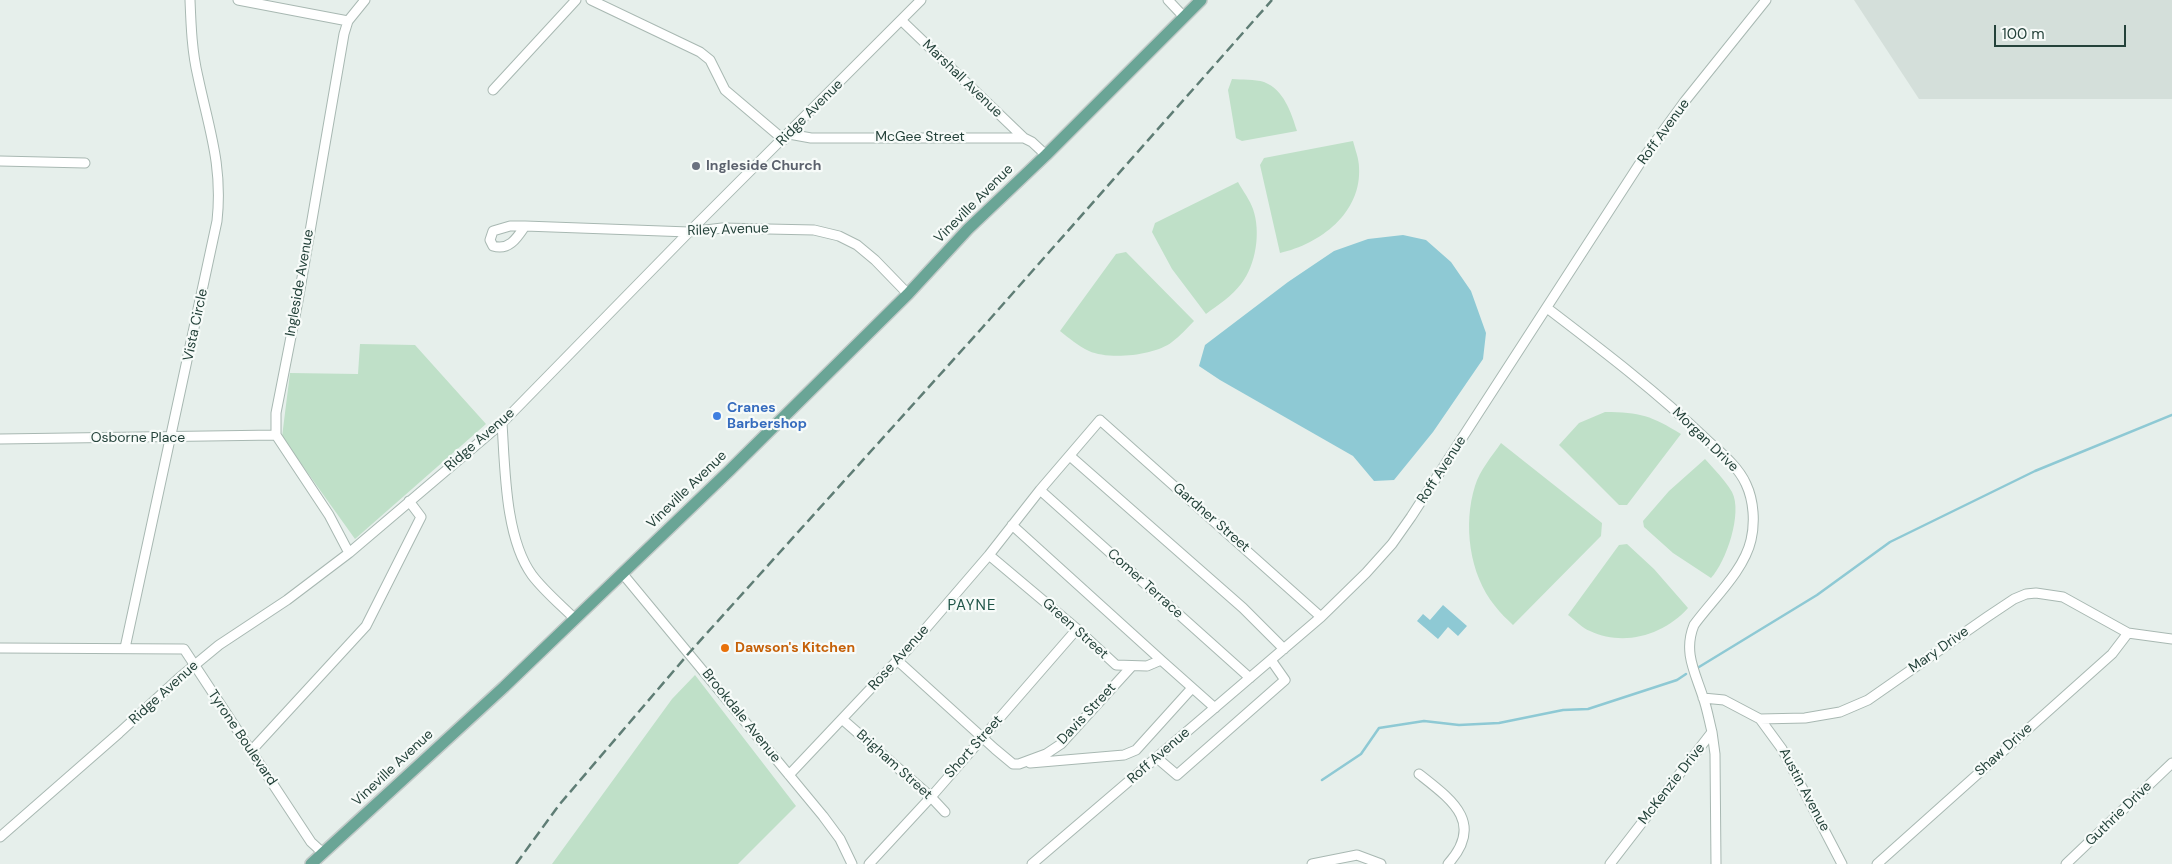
<!DOCTYPE html>
<style>
body{margin:0}
#map{position:relative;width:2172px;height:864px;overflow:hidden;background:#e6efeb;font-family:"DM Sans",sans-serif}
canvas{display:block}
.scale{position:absolute;left:1994px;top:25px;width:132px;height:22px;box-sizing:border-box;border:2px solid #24423a;border-top:0;padding-left:6px;font-size:15px;line-height:18px;white-space:nowrap;color:#24423a;-webkit-text-stroke:4px #f7fbf9;paint-order:stroke}
</style>
<div id="map">
<canvas width="2172" height="864"></canvas>
<div class="scale">100 m</div>
</div>
<script>
const context = document.querySelector('canvas').getContext('2d');
context.lineJoin = 'round';
function paint(path, color) { context.fillStyle = color; context.fill(path, 'evenodd'); }
function trace(path, color, width, dash) { context.strokeStyle = color; context.lineWidth = width; context.lineCap = dash ? 'butt' : 'round'; context.setLineDash(dash || []); context.stroke(path); }
function write(font, color, halo, rows, align = 'center') {
  context.font = font + ' "DM Sans",sans-serif'; context.lineWidth = 4.5; context.setLineDash([]); context.textBaseline = 'middle'; context.strokeStyle = halo; context.fillStyle = color; for (const [text, x, y, turn = 0] of rows) {
    context.save(); context.translate(x, y); context.rotate((+turn || 0) * Math.PI / 180); context.textAlign = isNaN(turn) ? turn : align; if (halo) context.strokeText(text, 0, 0); context.fillText(text, 0, 0); context.restore();
  }
}
paint(new Path2D(`
 M1854,0H2172V99H1919Z`), '#d4dfda');
paint(new Path2D(`
 M1232,79C1241,80 1255,79 1264,82C1284,90 1291,112 1297,131L1242,141L1236,138L1228,90Z
 M1353,141C1355,149 1359,159 1359,167C1362,213 1320,244 1280,253L1260,165L1264,158Z
 M1238,182C1243,191 1250,200 1253,209C1261,232 1256,265 1241,284C1232,296 1218,305 1206,314L1172,269L1152,232L1155,223Z
 M1126,252L1194,321C1187,328 1180,336 1172,342C1154,356 1108,360 1089,351C1078,346 1069,338 1060,331L1116,254Z
 M360,344L415,345L486,424L355,539L282,437L290,373L358,374Z
 M1605,412C1640,412 1652,416 1681,434L1627,505H1619L1559,445L1579,423Z
 M1501,443L1602,523L1601,536L1513,625C1507,619 1500,613 1495,606C1469,574 1463,524 1475,486C1480,470 1492,456 1501,443Z
 M1705,459C1714,469 1725,480 1732,492C1743,513 1726,562 1711,578L1673,553L1644,527L1643,521L1669,491Z
 M1627,544L1654,569L1688,608C1664,635 1624,647 1590,631C1582,628 1575,620 1568,615L1619,545Z
 M695,675L796,806L738,864H552L672,699Z`), '#bfe0c8');
paint(new Path2D(`
 M1403,235L1426,240L1451,262L1471,291L1486,333L1483,359L1433,432L1394,480L1374,481L1353,456L1220,380L1199,366L1205,345L1288,282L1334,251L1368,239Z
 M1443,605L1467,626L1458,636L1448,627L1438,639L1417,621L1423,614L1430,620Z`), '#8ec9d4');
trace(new Path2D(`
 M1699,667L1817,595L1890,542L2035,471L2172,415
 M1322,780L1361,754L1379,728L1424,721L1459,725L1499,723L1563,710L1588,709L1677,680L1686,674`), '#8ec9d4', 2.5);
const minor = new Path2D(`
 M238,0L348,21
 M591,0L700,52L710,60L725,90L784,140
 M1168,0L1184,17
 M901,20L1024,138
 M493,90L576,0
 M789,134L811,138H1024L1032,142L1046,155
 M0,161L85,163
 M525,226C517,238 509,251 493,246L490,240L493,231L510,226H525L689,232L722,228L814,230L839,236L857,245L875,260L908,294
 M1547,308C1602,350 1656,391 1706,439C1720,452 1738,466 1746,484C1754,501 1755,523 1751,540C1744,571 1712,600 1694,625C1683,652 1695,672 1703,697C1707,708 1709,720 1712,732L1610,864
 M502,423C505,468 505,538 532,575C544,591 561,605 575,619
 M0,439L276,435
 M1070,456L1243,608L1284,649
 M1040,490L1250,678
 M1012,525L1161,660
 M349,553L329,515L276,435V413L298,301L344,34L348,21L365,0
 M989,555L1077,629L1116,665L1147,666L1161,660L1215,708
 M622,573L823,816L840,839L852,864
 M0,648L184,649L311,842L323,853
 M125,648L217,221C223,166 209,129 198,77C192,52 191,26 190,0
 M898,661L995,749L1013,764H1019L1046,754L1061,744L1132,666
 M1703,698L1724,700L1760,719L1805,718L1840,712L1868,700L1987,617L2014,599L2026,594L2036,593L2063,597L2128,633L2172,639
 M842,719L931,797L945,812
 M1760,719L1782,749L1842,864
 M1712,732L1715,754L1716,864
 M251,751L366,626L421,517L409,501
 M1157,758L1177,775L1285,680L1271,660
 M1030,763L1124,755L1136,750L1192,688
 M1419,774C1452,800 1485,823 1448,864
 M789,775L909,648L989,555L1040,490L1100,420L1321,617
 M0,837L119,733L179,678L219,645L287,600L349,553L502,423L689,232L921,0
 M869,864L931,797L1077,629
 M1032,864L1321,617L1366,573L1392,544L1411,517L1642,160L1685,101L1766,0
 M1312,864L1357,855L1381,864
 M1877,864L2112,654L2128,633
 M2066,864L2172,763`);
const major = new Path2D(`
 M311,864L504,687L730,470L908,294L968,229L1046,155L1201,0`);
trace(minor, '#a8b8b2', 11);
trace(major, '#c2cac8', 14);
trace(minor, '#fff', 9);
trace(major, '#6aa596', 11);
trace(new Path2D(`
 M516,864L559,805L689,653L982,328L1272,0`), '#5f7d75', 2.5, [10, 5]);
for (const [x, y, r, color] of [
 [696,166,5,"#6b7280"],
 [717,416,5,"#3f7fe0"],
 [725,648,5,"#e8710a"]
]) { const dot = new Path2D(); dot.arc(x, y, r, 0, 2 * Math.PI); context.fillStyle = color; context.fill(dot); trace(dot, '#f7fbf9', 2); }
write('14px', '#24423a', '#f7fbf9', [
 ["Marshall Avenue",962,79,44],
 ["Ridge Avenue",810,113,-45],
 ["Roff Avenue",1664,132,-54],
 ["McGee Street",920,137],
 ["Vineville Avenue",974,204,-45],
 ["Riley Avenue",728,230,-2],
 ["Ingleside Avenue",300,283,-80],
 ["Vista Circle",196,325,-78],
 ["Osborne Place",138,438],
 ["Ridge Avenue",480,440,-41],
 ["Morgan Drive",1705,440,44],
 ["Roff Avenue",1442,470,-57],
 ["Vineville Avenue",687,490,-44],
 ["Gardner Street",1211,518,41],
 ["Comer Terrace",1145,584,42],
 ["Green Street",1075,629,42],
 ["Mary Drive",1939,650,-35],
 ["Rose Avenue",899,658,-48],
 ["Ridge Avenue",164,693,-42],
 ["Davis Street",1087,714,-47],
 ["Brookdale Avenue",741,716,51],
 ["Tyrone Boulevard",242,738,56],
 ["Short Street",974,747,-48],
 ["Shaw Drive",2004,750,-42],
 ["Roff Avenue",1159,756,-41],
 ["Brigham Street",894,765,42],
 ["Vineville Avenue",393,768,-43],
 ["McKenzie Drive",1672,784,-52],
 ["Austin Avenue",1804,790,62],
 ["Guthrie Drive",2119,814,-44]
]);
write('bold 14px', '#5b616d', '#f7fbf9', [
 ["Ingleside Church",706,166]
], 'left');
write('bold 14px', '#366cbe', '#f7fbf9', [
 ["Cranes",727,408],
 ["Barbershop",727,424]
], 'left');
write('bold 14px', '#c56008', '#f7fbf9', [
 ["Dawson's Kitchen",735,648]
], 'left');
context.letterSpacing = '1px';
write('15px', '#1f5548', '#f7fbf9', [
 ["PAYNE",972,606]
]);
context.letterSpacing = '0px';
</script>
